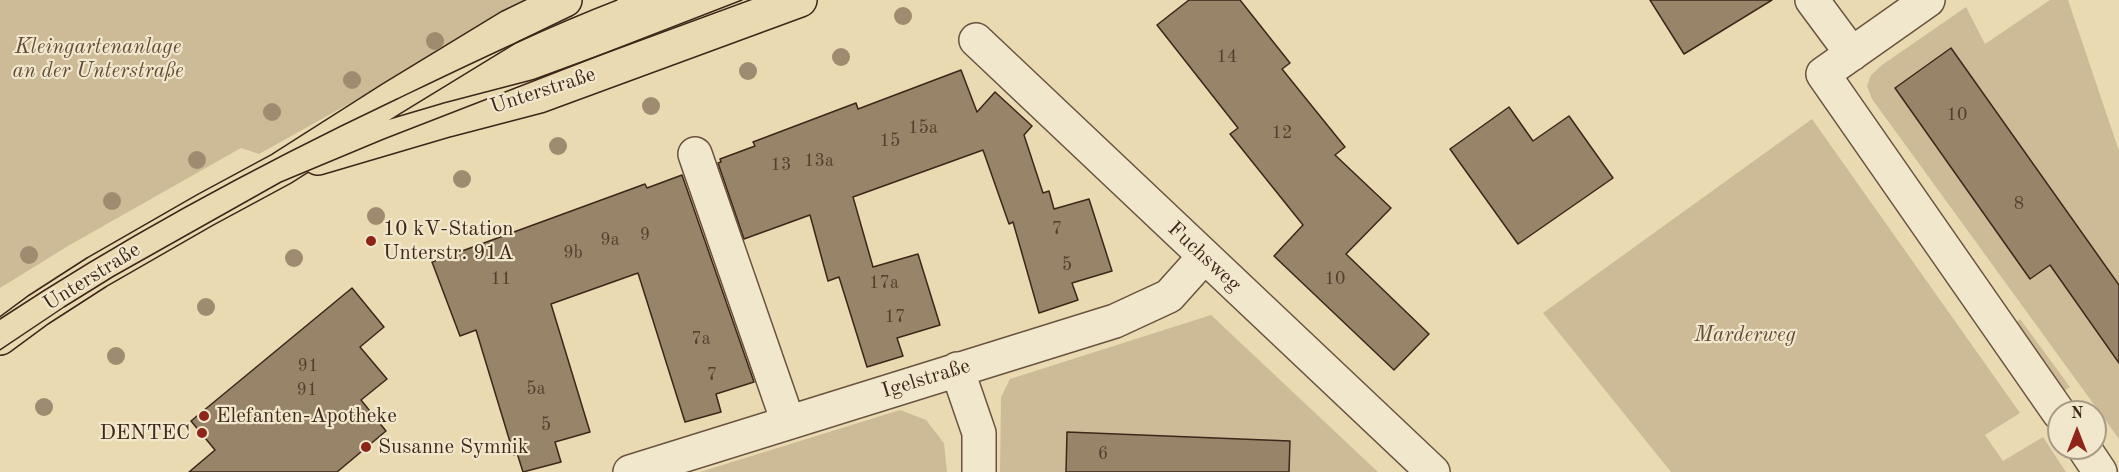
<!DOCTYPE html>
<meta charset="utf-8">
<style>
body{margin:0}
#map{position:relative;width:2119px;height:472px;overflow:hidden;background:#eadab1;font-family:"Old Standard TT",serif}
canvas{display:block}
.north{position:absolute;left:2047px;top:400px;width:60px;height:60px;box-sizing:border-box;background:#f1e7cc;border:2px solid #a99a85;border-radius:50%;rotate:0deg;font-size:16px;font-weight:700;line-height:24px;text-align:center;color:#3e261a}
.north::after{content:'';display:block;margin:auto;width:21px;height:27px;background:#8f2418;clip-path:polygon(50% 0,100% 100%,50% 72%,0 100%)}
</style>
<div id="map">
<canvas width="2119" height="472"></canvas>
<div class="north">N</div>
</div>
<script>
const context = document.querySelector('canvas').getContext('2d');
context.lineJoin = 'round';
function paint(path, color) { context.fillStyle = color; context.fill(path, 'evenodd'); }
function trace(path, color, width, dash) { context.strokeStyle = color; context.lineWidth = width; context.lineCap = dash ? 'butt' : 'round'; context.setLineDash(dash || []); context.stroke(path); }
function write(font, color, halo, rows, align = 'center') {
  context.font = font + ' "Old Standard TT",serif'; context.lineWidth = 4.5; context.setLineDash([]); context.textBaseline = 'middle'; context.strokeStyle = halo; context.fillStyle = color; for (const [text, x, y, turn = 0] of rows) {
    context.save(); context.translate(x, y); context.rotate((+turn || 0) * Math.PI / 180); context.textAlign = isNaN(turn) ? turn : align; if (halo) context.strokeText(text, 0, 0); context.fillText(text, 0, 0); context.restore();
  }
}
paint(new Path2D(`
 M0,0H535L259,154L241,148L68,246L0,288Z
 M2050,0H2068L2119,151V439L1872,99L1867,86L1871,75L1882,65L1966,7L1985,44Z
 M1812,119L2020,413L1985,435L2003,461L2043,437L2066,472H1671L1543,313Z
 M1211,315L1378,472H1000L1001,397L1010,379Z
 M2020,319L2070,387L2060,394L2010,328Z
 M900,410L926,420L944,443L947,472H700Z`), '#cdbb97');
const building = new Path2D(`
 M1189,0H1240L1290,63L1282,69L1345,147L1335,155L1391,208L1346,254L1429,334L1394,370L1274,256L1303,225L1230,134L1238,128L1157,25Z
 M1650,0H1772L1684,54Z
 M1951,48L2119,285V363L2050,265L2030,279L1895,88Z
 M961,70L977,112L995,92L1032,126L1024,135L1043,193L1049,191L1054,209L1089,199L1112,271L1072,283L1078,300L1039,313L1013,222L1009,224L983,150L853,197L873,267L918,254L940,325L897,338L903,356L867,367L839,277L828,281L810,215L744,239L718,163L721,162L720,159L755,146L753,142L856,103L858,109Z
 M1509,107L1533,141L1569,116L1613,178L1518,244L1450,149Z
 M682,175L754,382L716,394L721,412L685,422L638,273L551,304L590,432L555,442L561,462L523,472L517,453L514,455L476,330L460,336L432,262L645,184L647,188Z
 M352,288L384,327L360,347L387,379L361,400L386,431L337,472H189L215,450L191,421Z
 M1067,432L1290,441L1289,472H1066Z`);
paint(building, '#978469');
trace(building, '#3e261a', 1.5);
const minor = new Path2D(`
 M1812,0L1852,54
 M1928,0L1823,74L2059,413
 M976,40L1433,472
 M695,154L788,422
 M957,369L979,433V472
 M2084,448L2100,472
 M630,472L1115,321L1169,296L1204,257`);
const major = new Path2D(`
 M318,158L447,120L539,96L800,0
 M0,338L38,310L97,272L205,210L281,169L391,99L509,27L565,0`);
trace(minor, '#695340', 36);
trace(major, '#3e261a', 36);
trace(minor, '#f1e7cc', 33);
trace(major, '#eadab1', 33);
trace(new Path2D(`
 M0,319C127,235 260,164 397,99C470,64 542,29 617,0
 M0,350L64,307L114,276L281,182L384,139L742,0`), '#3e261a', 1.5);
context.fillStyle = '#9f8b6f';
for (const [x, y] of [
 [903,16],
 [435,41],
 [841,57],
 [748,71],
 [352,80],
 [651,106],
 [272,112],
 [558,146],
 [197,160],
 [462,179],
 [112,201],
 [376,216],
 [29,255],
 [294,258],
 [206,307],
 [116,356],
 [44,407]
]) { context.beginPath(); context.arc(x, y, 9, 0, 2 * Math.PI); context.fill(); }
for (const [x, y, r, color] of [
 [371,241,6,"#8f2418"],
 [204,416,6,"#8f2418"],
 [202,433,6,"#8f2418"],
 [366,447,6,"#8f2418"]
]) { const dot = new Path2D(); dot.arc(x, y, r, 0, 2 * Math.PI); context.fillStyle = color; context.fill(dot); trace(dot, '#f1e7cc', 2); }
write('18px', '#543e2e', null, [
 ["14",1227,57],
 ["10",1957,115],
 ["15a",923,128],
 ["12",1282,133],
 ["15",890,141],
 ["13a",819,161],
 ["13",781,165],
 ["8",2019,204],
 ["7",1057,229],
 ["9",645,235],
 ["9a",610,240],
 ["9b",573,253],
 ["5",1067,265],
 ["11",501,279],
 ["10",1335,279],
 ["17a",884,283],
 ["17",895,317],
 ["7a",701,339],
 ["91",308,366],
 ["7",712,375],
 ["5a",536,389],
 ["91",307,390],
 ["5",546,425],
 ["6",1103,454]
]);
write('italic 21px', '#624b39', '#f1e7cc', [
 ["Kleingartenanlage",98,47],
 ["an der Unterstraße",98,71],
 ["Marderweg",1745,335]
]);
write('21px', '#3e261a', '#f1e7cc', [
 ["Unterstraße",543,91,-18],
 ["Fuchsweg",1204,257,43],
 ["Unterstraße",92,277,-32],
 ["Igelstraße",926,379,-17]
]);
write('21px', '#3e261a', '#f1e7cc', [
 ["10 kV-Station",383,229],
 ["Unterstr. 91A",383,253],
 ["Elefanten-Apotheke",216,416],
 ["DENTEC",190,433,"right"],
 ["Susanne Symnik",378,447]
], 'left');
</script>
